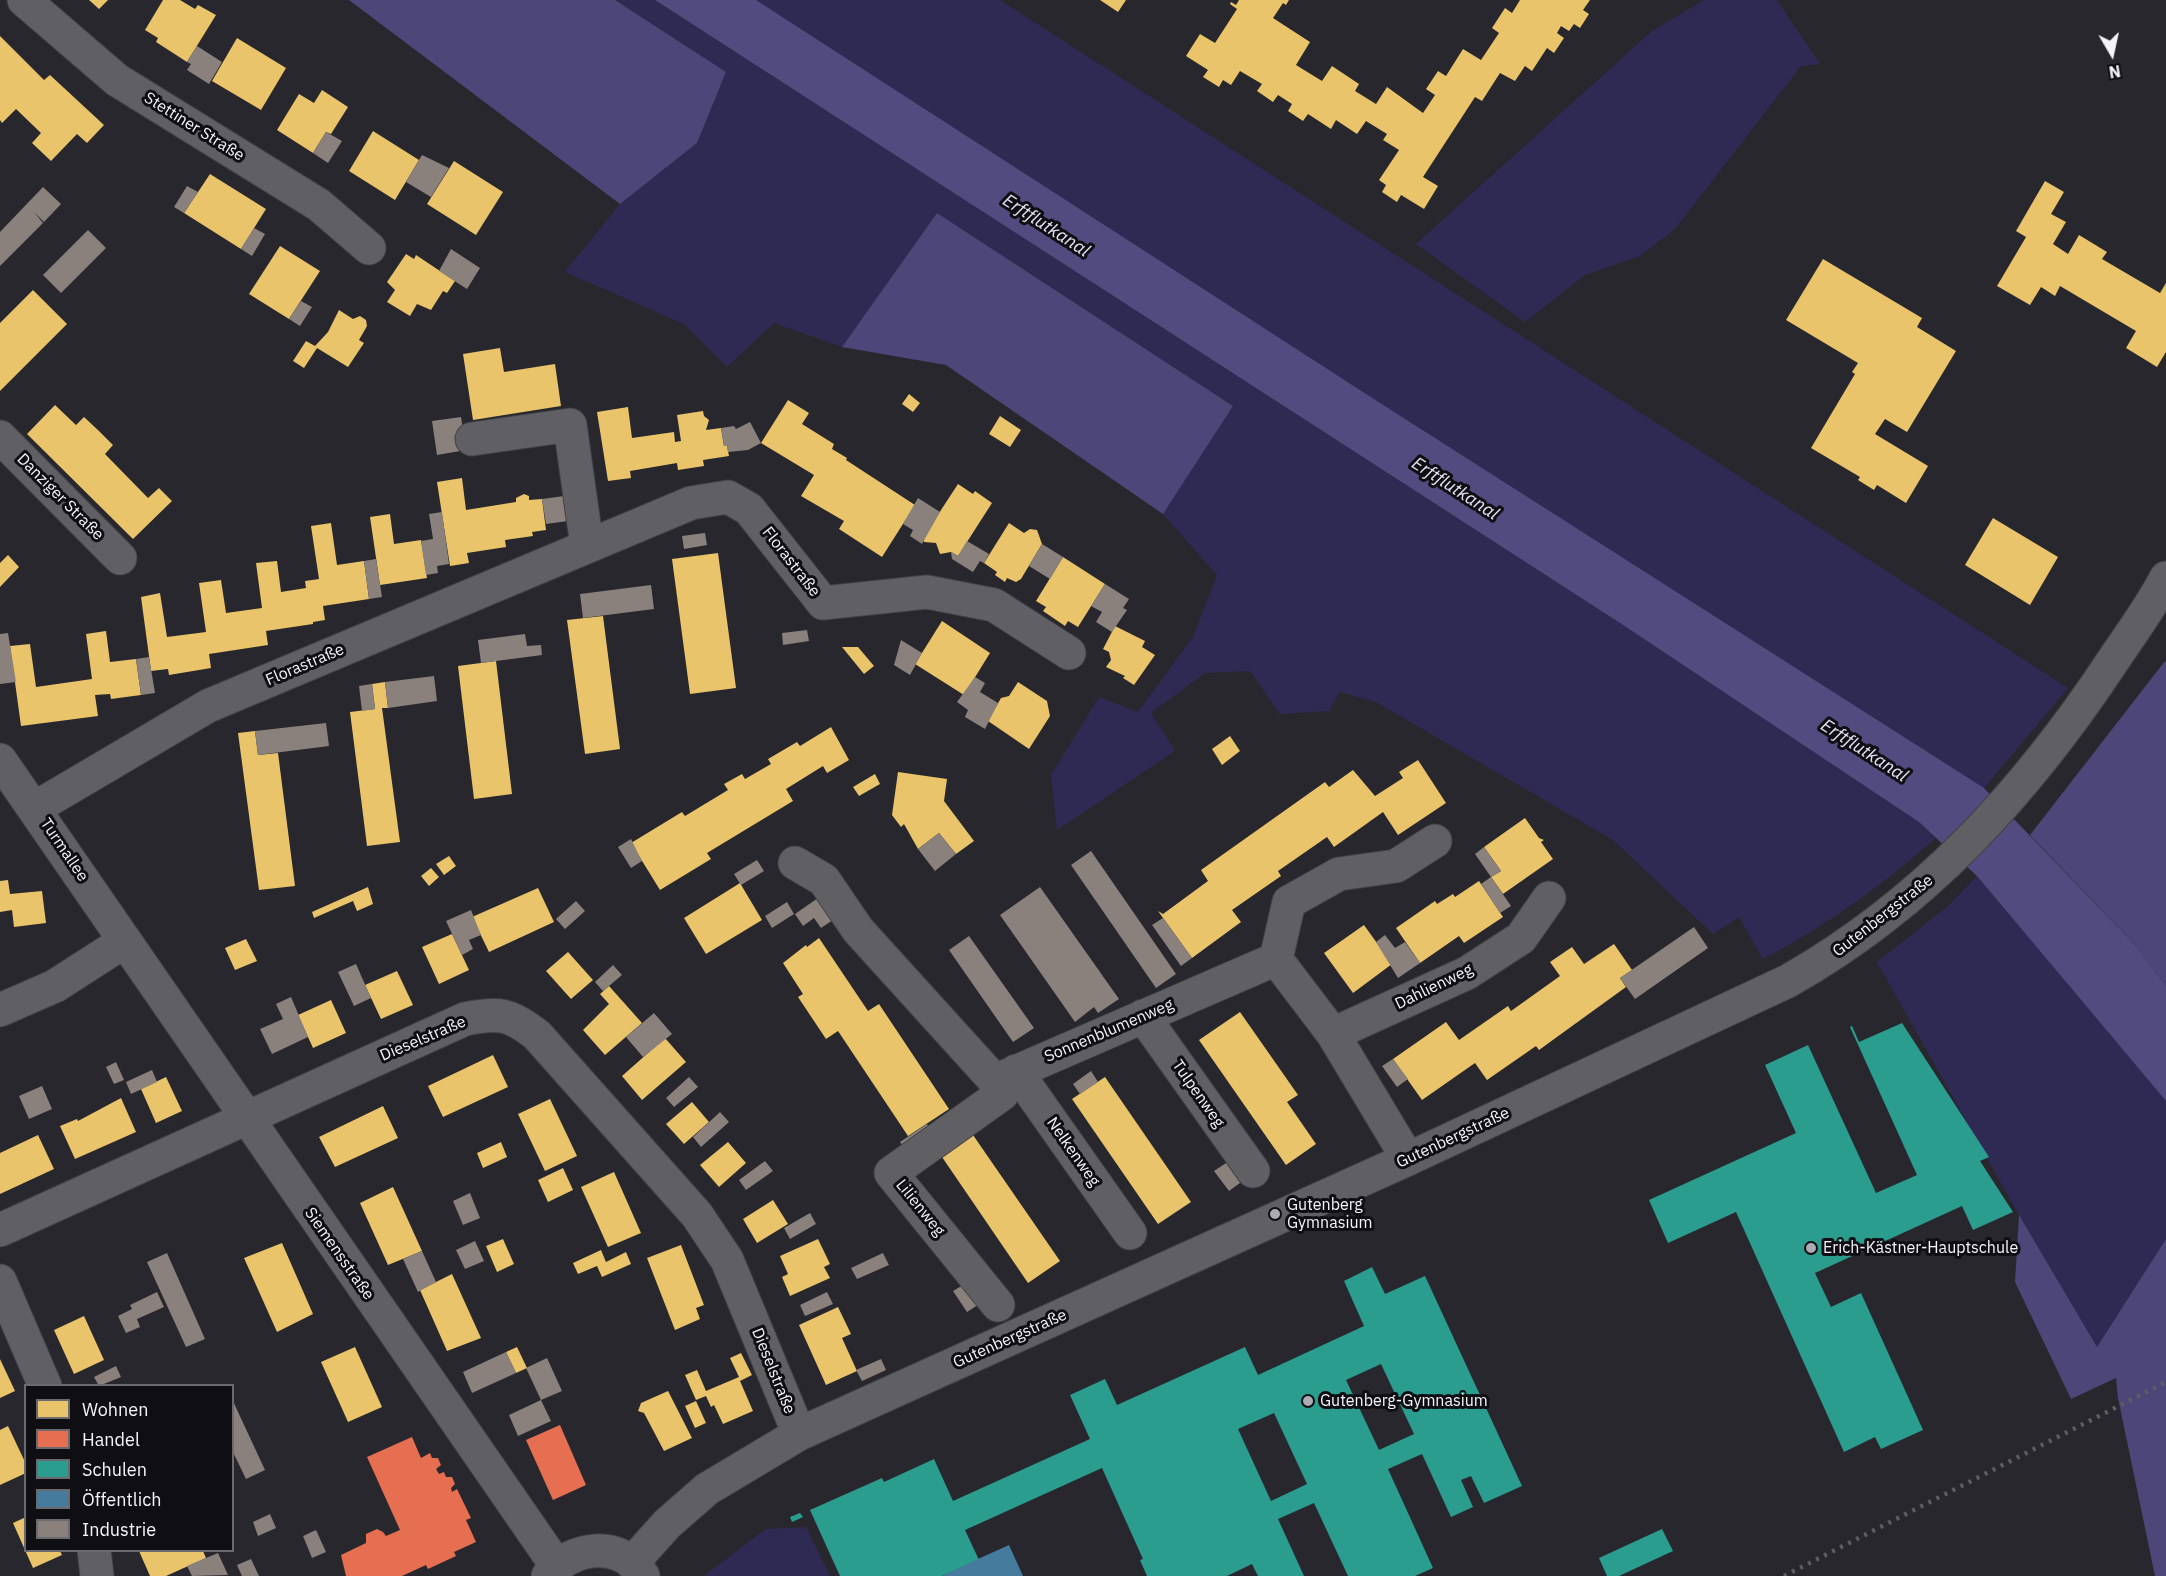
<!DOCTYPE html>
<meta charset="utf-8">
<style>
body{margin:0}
#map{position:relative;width:2166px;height:1576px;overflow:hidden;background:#28272d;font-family:"IBM Plex Sans",sans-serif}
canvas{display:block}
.legend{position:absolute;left:24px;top:1384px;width:210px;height:168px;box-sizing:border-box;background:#0f0f13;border:2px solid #6b6b6f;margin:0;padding:8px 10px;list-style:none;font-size:18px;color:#f4f4fa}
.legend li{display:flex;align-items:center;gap:12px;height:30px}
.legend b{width:30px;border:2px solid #6b6b6f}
.north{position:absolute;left:2082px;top:24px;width:60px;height:60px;-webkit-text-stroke:4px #0f0f13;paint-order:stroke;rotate:171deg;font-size:16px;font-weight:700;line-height:24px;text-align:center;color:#f4f4fa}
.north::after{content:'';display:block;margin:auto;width:21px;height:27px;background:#f4f4fa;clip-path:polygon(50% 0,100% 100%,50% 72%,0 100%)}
</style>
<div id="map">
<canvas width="2166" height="1576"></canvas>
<ul class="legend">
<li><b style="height:16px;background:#e9c46a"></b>Wohnen</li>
<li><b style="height:16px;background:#e76f51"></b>Handel</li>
<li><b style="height:16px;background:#2a9d8f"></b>Schulen</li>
<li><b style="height:16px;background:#457b9d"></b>Öffentlich</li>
<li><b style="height:16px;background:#8a817c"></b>Industrie</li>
</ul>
<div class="north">N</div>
</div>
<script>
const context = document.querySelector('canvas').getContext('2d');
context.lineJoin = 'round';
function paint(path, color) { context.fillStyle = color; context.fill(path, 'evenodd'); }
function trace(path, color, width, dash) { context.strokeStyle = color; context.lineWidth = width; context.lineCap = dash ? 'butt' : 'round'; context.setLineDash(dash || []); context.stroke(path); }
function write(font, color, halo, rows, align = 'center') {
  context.font = font + ' "IBM Plex Sans",sans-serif'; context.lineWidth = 6; context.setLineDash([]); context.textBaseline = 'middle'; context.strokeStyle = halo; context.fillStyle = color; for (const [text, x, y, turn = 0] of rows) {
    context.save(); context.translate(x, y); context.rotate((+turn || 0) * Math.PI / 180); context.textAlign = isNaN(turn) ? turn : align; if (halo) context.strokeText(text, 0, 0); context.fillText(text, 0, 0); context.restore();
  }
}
paint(new Path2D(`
 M615,0H655L1620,623L1919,822L1936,838C1883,885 1826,926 1763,959L1739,917L1713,934L1613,840L1376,702L1339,692L1329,711L1280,714L1250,671L1205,673L1151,713L1175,751L1057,830L1051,775L1099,697L1138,712L1193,637L1217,575L1163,514L1233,406L937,213L842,347L774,323L727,367L684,324L565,272L620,204L697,143L726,72Z
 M756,0H1000L2068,688L1984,788L1377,401Z
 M1704,0H1777L1820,64L1801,66L1675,229L1640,256L1585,275L1525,322L1416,244L1652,31Z
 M1977,876L2166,1101V1239L2097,1347L2019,1215L1877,962L1947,907Z
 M806,1527L830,1576H704L766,1529Z`), '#2f2a54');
paint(new Path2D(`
 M349,0H615L726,72L697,143L620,204Z
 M937,213L1233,406L1163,514L946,365L842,347Z
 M2165,661L2166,663V986L2138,948L2030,835Z
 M2019,1215L2097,1347L2166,1239V1576H2155L2118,1398L2116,1378L2071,1399L2015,1282Z`), '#4c4778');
paint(new Path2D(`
 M655,0H756L1377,401L1984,788L2138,948L2166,986V1101L1977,876L1919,822L1620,623Z`), '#514b7f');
paint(new Path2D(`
 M89,0H108L99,9Z
 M163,0H180L195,9L198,5L216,15L187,62L156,42L158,38L145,30Z
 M1100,0H1126L1118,12Z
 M1239,0H1289L1286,5L1283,3L1273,18L1310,42L1296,65L1322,81L1332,66L1359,84L1355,91L1376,104L1387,87L1423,113L1435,95L1426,89L1438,71L1446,76L1463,49L1481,60L1499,33L1492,28L1505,8L1512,13L1520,0H1590L1583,10L1589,14L1580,28L1574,24L1569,31L1561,26L1557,33L1564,38L1554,53L1547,48L1532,71L1525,66L1515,81L1500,73L1482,101L1475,97L1423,177L1438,186L1424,209L1401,195L1397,202L1382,192L1386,185L1379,180L1399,150L1383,140L1387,134L1366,121L1357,134L1336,120L1331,129L1308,114L1303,121L1288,111L1292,104L1278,95L1273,102L1257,91L1262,84L1240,71L1231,85L1223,80L1219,87L1203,77L1208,70L1186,56L1200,34L1215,43L1237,9L1230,4L1231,2L1236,5Z
 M0,36L44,80L50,75L104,125L87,143L77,134L51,161L32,143L41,133L16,109L2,123L0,120Z
 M237,38L286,68L261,110L212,81Z
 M322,90L348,107L331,134L326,132L313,153L277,130L299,94L314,103Z
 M373,131L419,160L395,200L349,171Z
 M454,161L503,192L476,235L427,204Z
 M210,174L266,209L241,249L184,213Z
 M2045,181L2064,192L2051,214L2066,222L2053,244L2068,254L2079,235L2107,252L2102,259L2160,293L2166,283V352L2157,367L2126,348L2136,331L2060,286L2055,296L2041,287L2030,305L1997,286L2026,237L2016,231Z
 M280,246L320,271L289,319L249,294Z
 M406,254L414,259L416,255L455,281L447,293L443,291L431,310L417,304L410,316L387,302L395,290L387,282Z
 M1823,259L1922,318L1917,327L1956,351L1907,432L1885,419L1875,434L1928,466L1906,503L1877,485L1874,490L1858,480L1860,477L1811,448L1855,374L1852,372L1858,363L1786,320Z
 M33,290L67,324L0,391V323Z
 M339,310L353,319L360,316L366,320L367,326L359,340L364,343L348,367L317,348L304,368L293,361L306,341L315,346L328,332Z
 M500,348L504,372L555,364L561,406L473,420L463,354Z
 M909,394L920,403L913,412L902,404Z
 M788,400L809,413L802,424L834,444L832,449L847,458L846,460L915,505L882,557L839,529L844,521L801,496L814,475L761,443Z
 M55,405L76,425L84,417L99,431L113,445L105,454L148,498L159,488L172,501L133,539L27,434Z
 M628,407L632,438L674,432L675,442L681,441L677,415L703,411L704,416L709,420L706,430L721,428L724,446H727L729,456L703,460L704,466L678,470L677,463L630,471L631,478L608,481L597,412Z
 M1000,416L1021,430L1010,447L989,434Z
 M462,478L466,510L516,502V498L524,494L529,496V500L542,499L546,530L532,532L533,536L505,540L506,547L467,553L469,563L450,566L437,482Z
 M958,484L973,494L975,491L992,503L958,556L951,552L940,554L936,543L924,542V536Z
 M390,514L394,544L421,540L427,578L380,585L370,517Z
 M1993,518L2058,557L2030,605L1965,565Z
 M331,523L337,565L364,561L369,599L323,606L325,620L313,622V624L266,631L268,645L209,654L211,668L169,675L168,669L151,671L141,597L160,593L167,637L206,632L199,583L221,580L226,613L262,608L256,563L277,561L281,592L306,588L305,581L319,579L311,526Z
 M1009,523L1024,533L1030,529L1037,530L1042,544L1021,579L1016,582L1007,578L1005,582L995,575L997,572L984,563Z
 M718,553L736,688L690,694L672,559Z
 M8,555L19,567L0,587V563Z
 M1063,557L1105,584L1078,627L1068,621L1065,626L1043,611L1046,607L1036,601Z
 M603,616L620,749L585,754L567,620Z
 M942,621L990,653L964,695L915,664Z
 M1115,626L1145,641L1142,647L1155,655L1134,685L1123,678L1125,676L1106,667L1111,660L1109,652L1103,649Z
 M106,631L110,662L136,659L141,695L111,699L110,694L95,695L98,716L21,726L10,646L30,644L36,687L92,679L86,634Z
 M842,647H858L874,666L864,674Z
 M496,661L512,794L474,799L458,666Z
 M385,682L388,708H382L400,842L367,846L350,712L375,709L372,684Z
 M1018,682L1047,701L1050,716L1029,749L988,721L1001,698L1009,696Z
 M831,727L849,760L827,773L823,766L786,789L793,801L707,853L711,859L660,890L631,843L682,812L685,816L728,790L724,784L742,774L745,779L771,764L768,759L797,742L800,746Z
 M255,731L258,755L278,753L295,886L259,890L238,733Z
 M1230,736L1240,751L1222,765L1212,749Z
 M1418,760L1446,803L1398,835L1383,812L1334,847L1327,837L1278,871L1281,876L1232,910L1241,922L1192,958L1158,911L1163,914L1208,881L1201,870L1325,782L1329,787L1353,770L1375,796L1403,778L1399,772Z
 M898,772L947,779L944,801L974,841L956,854L939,833L918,849L904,824L901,827L892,815Z
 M875,774L880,784L859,796L853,787Z
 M1525,818L1539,838L1544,840L1541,842L1553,859L1503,894L1491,877L1501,871L1484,847Z
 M449,856L456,866L444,875L436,864Z
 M431,868L439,877L429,886L421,876Z
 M8,880L10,894L42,891L46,923L14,927L12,910L0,912V881Z
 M1479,881L1503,917L1464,943L1459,936L1420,963L1396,928L1435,901L1437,904L1453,894L1455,897Z
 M740,883L762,920L706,954L684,918Z
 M368,887L373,904L357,911L353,901L314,918L312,912Z
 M538,888L554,922L489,952L472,917Z
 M1364,925L1392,964L1353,993L1324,953Z
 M452,934L469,970L439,984L422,947Z
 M819,938L868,1011L879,1004L949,1109L908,1136L838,1031L826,1039L798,997L803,994L783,963L806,945L807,947Z
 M246,939L257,961L235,970L225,948Z
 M1614,944L1632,970L1620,978L1626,987L1539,1050L1536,1046L1487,1080L1475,1063L1422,1100L1393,1059L1446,1022L1459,1040L1508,1006L1511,1011L1560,976L1550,962L1572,947L1584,964Z
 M568,952L593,980L571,999L546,971Z
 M397,971L413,1005L381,1019L365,985Z
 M609,986L642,1023L605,1055L583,1030L609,1004L600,994Z
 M331,1000L346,1033L313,1048L298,1015Z
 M1240,1012L1298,1095L1287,1102L1316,1144L1286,1165L1199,1040Z
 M665,1038L686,1062L642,1100L622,1076Z
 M493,1055L508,1087L443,1117L428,1086Z
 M166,1077L182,1111L156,1123L141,1089Z
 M1105,1077L1191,1202L1158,1224L1072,1099Z
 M121,1098L136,1132L75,1159L60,1126L77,1119L78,1121Z
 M550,1099L577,1156L545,1171L518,1114Z
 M692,1102L709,1122L684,1144L666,1124Z
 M383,1106L398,1138L335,1167L319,1137Z
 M38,1135L54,1169L0,1194V1153Z
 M973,1135L1060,1261L1028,1283L942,1157Z
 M501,1142L507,1157L483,1168L477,1153Z
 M728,1142L746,1163L719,1187L700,1165Z
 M563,1168L573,1190L548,1202L538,1180Z
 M614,1172L641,1233L608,1247L581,1187Z
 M393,1187L422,1251L388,1265L360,1203Z
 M773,1200L788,1224L757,1243L743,1219Z
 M503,1239L514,1264L497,1272L486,1246Z
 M818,1239L830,1264L824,1267L830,1278L790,1296L782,1277L788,1274L780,1256Z
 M282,1243L313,1314L277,1332L244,1258Z
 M681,1245L704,1305L696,1308L700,1319L675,1330L647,1258Z
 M601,1250L606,1262L626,1252L631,1264L602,1277L597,1266L578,1274L573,1263Z
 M452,1274L481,1338L447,1351L420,1290Z
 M838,1307L851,1334L842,1338L857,1371L826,1385L799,1325Z
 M84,1316L104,1360L74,1374L54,1330Z
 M355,1347L382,1407L348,1422L321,1362Z
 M517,1347L527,1368L516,1373L506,1352Z
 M741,1353L752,1375L740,1381L753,1411L723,1424L714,1405L711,1407L706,1396L696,1400L685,1375L697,1370L706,1391L739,1377L730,1358Z
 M0,1359L15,1391L0,1398Z
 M668,1391L692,1438L664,1451L644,1413L638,1411L641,1403Z
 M696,1401L706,1423L695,1428L685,1406Z
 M8,1426L26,1464V1473L0,1485V1430Z
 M26,1517V1551H60L62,1555L33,1568L13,1523Z
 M139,1551H203L206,1558L166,1576H150Z`), '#e9c46a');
paint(new Path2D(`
 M560,1425L586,1485L553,1500L526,1440Z
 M412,1437L421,1458L430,1453L432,1458H438L441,1465L436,1469L439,1474L444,1472L446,1477H452L455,1484L451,1488L452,1492L457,1489L471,1518L466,1520L476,1542L454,1552L456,1556L428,1569L426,1565L402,1576H346L341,1555L366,1543V1534L377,1529L383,1532L386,1536L400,1530L367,1457Z`), '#e76f51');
paint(new Path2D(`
 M1902,1023L1989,1157L1980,1161L2013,1212L1973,1230L1962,1206L1815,1273L1831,1307L1861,1293L1923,1430L1881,1449L1875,1437L1844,1452L1736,1212L1668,1243L1649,1200L1796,1133L1765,1065L1808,1045L1876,1193L1917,1175L1850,1027L1852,1026L1859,1042Z
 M1372,1267L1385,1294L1425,1276L1522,1486L1484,1503L1471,1476L1461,1480L1473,1507L1451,1517L1422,1454L1388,1469L1433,1568L1415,1576H1348L1314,1503L1278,1519L1304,1576H1258L1252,1564L1227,1576H1147L1140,1560L1143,1559L1102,1468L965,1530L979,1560L942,1576H840L810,1510L882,1478L884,1482L934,1459L953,1501L1090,1439L1070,1395L1105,1379L1117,1405L1245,1347L1258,1375L1364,1326L1344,1281ZM1381,1364L1414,1434L1379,1450L1346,1380ZM1274,1413L1307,1484L1271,1501L1238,1429Z
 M800,1513L803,1517L792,1522L790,1517Z
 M1662,1529L1673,1551L1619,1576H1607L1599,1558Z`), '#2a9d8f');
paint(new Path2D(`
 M1009,1545L1023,1576H942L978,1559Z`), '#457b9d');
paint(new Path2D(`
 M197,46L222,62L209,84L187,70L191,64L187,62Z
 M326,132L342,141L328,163L313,153Z
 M422,155L449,168L431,197L406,182Z
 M187,186L198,192L184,213L174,207Z
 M43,187L61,204L44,222L34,212L43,223L0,266V232Z
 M254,228L265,234L252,256L241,249Z
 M88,230L106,248L61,293L43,275Z
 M451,249L480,268L467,289L439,271Z
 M301,301L312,307L300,326L289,319Z
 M461,417L466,450L437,455L432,421Z
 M750,422L761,443L748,450L728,452L727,446H724L721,428L734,426L736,429Z
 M564,496L568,521L546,524L542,499Z
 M918,498L940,512L922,544L910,536L913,530L903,524Z
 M442,512L449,564L437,566L438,573L426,575L421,541L433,539L429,514Z
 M705,533L707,545L684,549L682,536Z
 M967,541L989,554L984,563L980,561L973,572L952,559L951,552L958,556Z
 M1042,544L1063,557L1050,579L1029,566Z
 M376,559L382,597L369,599L364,561Z
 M1105,584L1129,599L1123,608L1127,610L1112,632L1096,622L1102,612L1091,606Z
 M651,585L654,609L583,618L580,594Z
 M807,630L809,641L783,645L782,633Z
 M8,633L16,682L0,684V634Z
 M525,634L527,646L541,645L542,655L481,663L478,640Z
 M901,640L922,653L910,675L894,665Z
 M149,657L155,693L141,695L136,659Z
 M434,676L437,701L388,708L385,682Z
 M975,677L985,683L980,692L998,703L985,729L965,717L968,710L957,702Z
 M372,684L375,709L362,711L359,686Z
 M326,723L329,746L258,755L255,731Z
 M939,833L956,854L935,871L918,849Z
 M631,839L642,861L631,868L618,847Z
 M1484,847L1501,871L1491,877L1511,906L1500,913L1481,884L1491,877L1475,854Z
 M1091,851L1176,974L1156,988L1071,865Z
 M757,860L764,871L741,885L734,874Z
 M1040,887L1119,999L1098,1013L1094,1007L1075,1022L1000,915Z
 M818,898L833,920L821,928L814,918L803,926L795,914Z
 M576,901L585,911L565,929L556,919Z
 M787,902L794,914L772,928L765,916Z
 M471,910L481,935L469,940L473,949L462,955L446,921Z
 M1163,918L1192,958L1181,966L1152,925Z
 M1694,927L1708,948L1635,999L1620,978Z
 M1385,935L1395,948L1405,942L1420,963L1398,978L1376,942Z
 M969,936L1034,1028L1013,1042L949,950Z
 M356,964L371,998L354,1006L338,972Z
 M613,965L622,975L603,991L595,982Z
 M291,997L308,1037L272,1054L260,1029L283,1019L276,1004Z
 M654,1013L672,1034L643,1057L626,1037Z
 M1393,1059L1408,1079L1397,1087L1382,1066Z
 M116,1062L124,1080L114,1084L106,1067Z
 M152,1070L157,1082L131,1094L126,1082Z
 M1091,1071L1098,1082L1080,1094L1073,1084Z
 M689,1077L698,1087L674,1107L666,1098Z
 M42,1086L52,1109L29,1119L19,1096Z
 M720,1112L729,1122L701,1147L693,1137Z
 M927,1124L934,1134L907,1152L900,1142Z
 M1235,1157L1248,1177L1229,1191L1214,1171Z
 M765,1161L773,1171L746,1190L739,1180Z
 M470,1193L480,1218L463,1225L453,1201Z
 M810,1213L816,1224L790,1239L784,1228Z
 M475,1241L484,1261L465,1269L456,1250Z
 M422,1251L436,1282L418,1292L403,1259Z
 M167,1253L205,1339L186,1347L147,1262Z
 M883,1253L889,1265L857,1279L851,1268Z
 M968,1282L981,1303L967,1312L953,1291Z
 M157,1292L164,1307L137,1319L140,1327L126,1333L118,1316L132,1309L130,1305Z
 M827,1292L833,1304L805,1316L800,1305Z
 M506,1352L516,1373L472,1393L463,1372Z
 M547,1358L562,1391L541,1400L551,1421L518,1436L509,1415L541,1400L526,1368Z
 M881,1359L886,1370L862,1381L856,1370Z
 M116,1366L121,1377L99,1386L94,1377Z
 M232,1399L265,1470L246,1479L232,1450Z
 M270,1514L276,1528L258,1536L253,1522Z
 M316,1530L326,1552L312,1558L303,1536Z
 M218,1553L228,1575L192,1576L187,1566Z
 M251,1559L259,1576H242L237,1565Z`), '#8a817c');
const minor = new Path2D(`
 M24,0L117,80L319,205L369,248
 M0,437L120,558
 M472,439L570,425L587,546
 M0,760L556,1565
 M35,808L208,706L691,503L728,497L749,509L823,603L927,592L994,605L1069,653
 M795,863L824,880L858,930L995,1081L1276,959L1333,1034L1408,1159
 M1276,959L1289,902L1339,874L1396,866L1435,841
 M0,1010L55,986L125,941
 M1143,1016L1253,1171
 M1333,1034L1467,973L1521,938L1549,898
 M1016,1071L1130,1233
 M995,1081L1002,1094L891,1173L998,1305
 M0,1230L465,1019C500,1012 510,1014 537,1035L697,1215L727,1260L799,1434
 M0,1281L45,1386
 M94,1550L97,1576
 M632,1563L667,1524L707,1489L799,1434L1408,1159L1788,981C1924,904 2026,792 2112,662C2130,635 2151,607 2166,578
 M548,1576C570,1546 622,1539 643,1576`);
trace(minor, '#424246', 35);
trace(minor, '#606064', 33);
trace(new Path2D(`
 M1784,1576L2166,1382`), '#5e5d62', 4.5, [3, 6]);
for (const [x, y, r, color] of [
 [1275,1214,6,"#adacb2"],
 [1811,1248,6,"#adacb2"],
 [1308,1401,6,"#adacb2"]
]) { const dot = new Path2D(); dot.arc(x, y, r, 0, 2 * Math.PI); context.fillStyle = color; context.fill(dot); trace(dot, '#0f0f13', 2); }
write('16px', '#f4f4fa', '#0f0f13', [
 ["Stettiner Straße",194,127,32],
 ["Danziger Straße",60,497,45],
 ["Florastraße",791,562,52],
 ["Florastraße",305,665,-23],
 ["Turmallee",64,850,56],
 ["Gutenbergstraße",1883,916,-38],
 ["Dahlienweg",1434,987,-26],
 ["Sonnenblumenweg",1109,1031,-23],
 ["Dieselstraße",423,1039,-23],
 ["Tulpenweg",1198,1094,55],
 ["Gutenbergstraße",1453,1138,-25],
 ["Nelkenweg",1073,1152,55],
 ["Lilienweg",920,1208,51],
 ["Siemensstraße",339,1254,55],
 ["Gutenbergstraße",1010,1339,-24],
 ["Dieselstraße",773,1371,68]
]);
write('16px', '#f4f4fa', '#0f0f13', [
 ["Gutenberg",1287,1205],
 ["Gymnasium",1287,1223],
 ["Erich-Kästner-Hauptschule",1823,1248],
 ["Gutenberg-Gymnasium",1320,1401]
], 'left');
write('italic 18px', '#e3e2f4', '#0f0f13', [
 ["Erftflutkanal",1046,226,33],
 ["Erftflutkanal",1455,489,33],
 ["Erftflutkanal",1864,751,33]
]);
</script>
